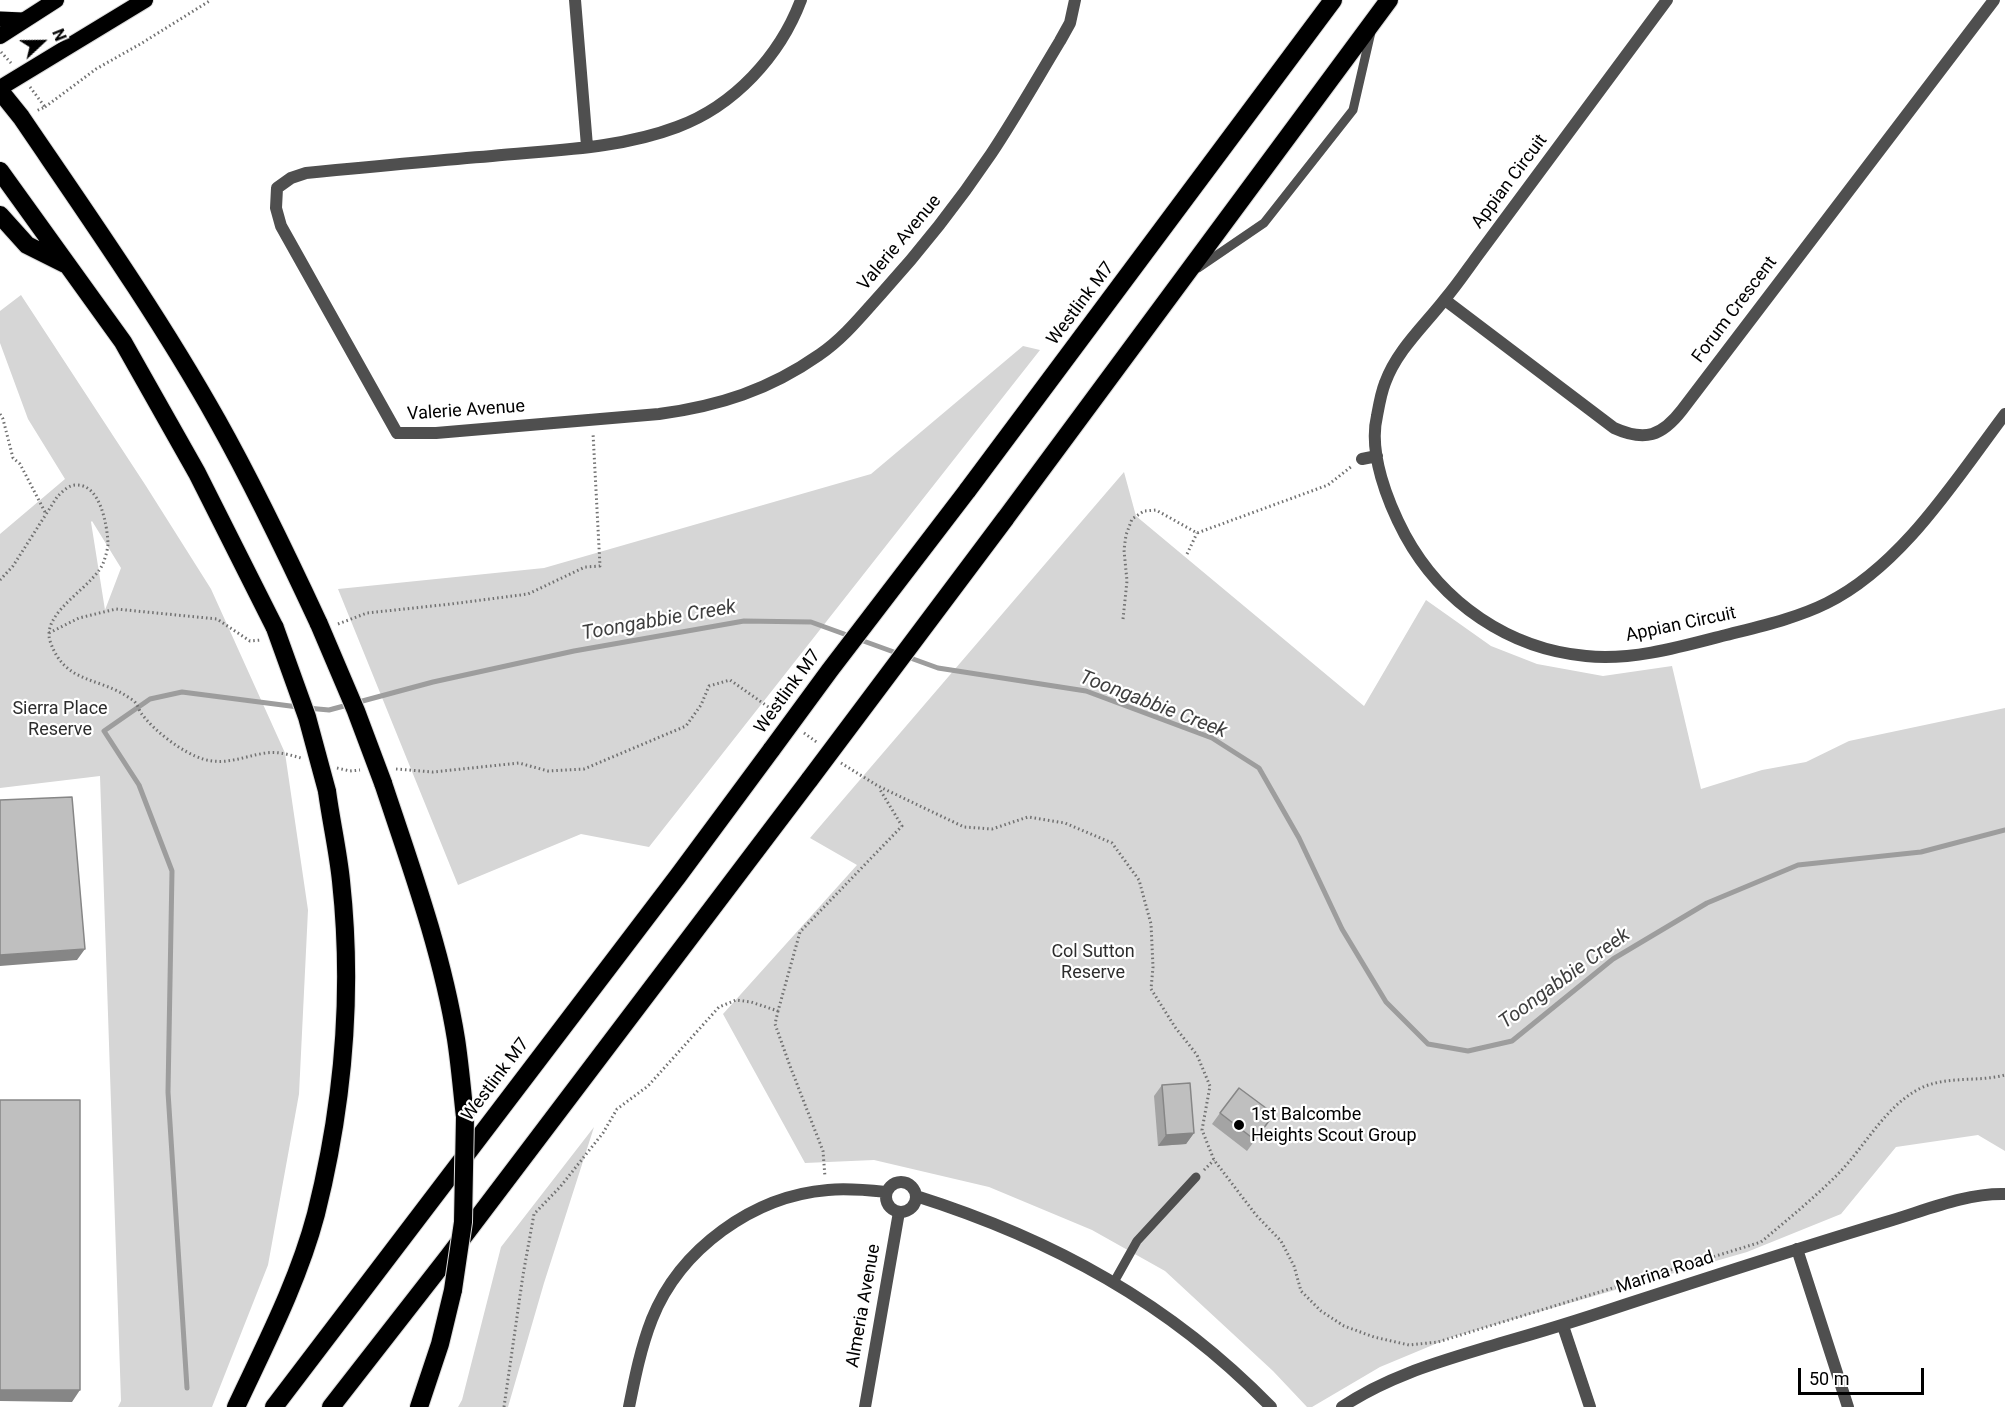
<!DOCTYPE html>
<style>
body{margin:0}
#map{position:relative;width:2005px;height:1407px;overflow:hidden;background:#fff;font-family:Roboto,sans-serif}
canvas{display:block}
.north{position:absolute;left:12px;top:12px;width:60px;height:60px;-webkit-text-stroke:4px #fff;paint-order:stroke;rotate:68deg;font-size:16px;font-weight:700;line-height:24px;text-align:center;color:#000}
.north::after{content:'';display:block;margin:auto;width:21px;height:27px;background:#000;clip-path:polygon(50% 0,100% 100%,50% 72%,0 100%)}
.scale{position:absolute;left:1798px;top:1368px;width:126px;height:27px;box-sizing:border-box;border:3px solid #000;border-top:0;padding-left:8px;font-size:18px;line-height:21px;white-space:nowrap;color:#000;-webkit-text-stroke:4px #fff;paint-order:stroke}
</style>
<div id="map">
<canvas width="2005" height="1407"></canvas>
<div class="north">N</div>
<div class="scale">50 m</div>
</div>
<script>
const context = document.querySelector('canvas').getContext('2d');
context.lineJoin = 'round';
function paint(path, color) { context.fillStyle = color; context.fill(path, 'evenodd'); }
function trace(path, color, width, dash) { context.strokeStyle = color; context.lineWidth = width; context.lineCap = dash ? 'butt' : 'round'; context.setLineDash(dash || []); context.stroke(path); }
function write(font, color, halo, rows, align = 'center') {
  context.font = font + ' Roboto,sans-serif'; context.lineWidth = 4.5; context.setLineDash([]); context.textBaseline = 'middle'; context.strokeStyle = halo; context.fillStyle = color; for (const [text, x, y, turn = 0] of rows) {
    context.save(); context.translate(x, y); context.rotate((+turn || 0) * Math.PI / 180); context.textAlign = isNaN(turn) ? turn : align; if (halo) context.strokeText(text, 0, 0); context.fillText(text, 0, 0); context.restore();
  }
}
paint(new Path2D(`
 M21,295L146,486L211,589L285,753L308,910L299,1094L268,1265L212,1407H118L121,1401L100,776L0,788V534L65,479L28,419L0,343V311ZM92,521L121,568L105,610L91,522Z
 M1023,346L1040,350L649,847L581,834L458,885L338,589L544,568L871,474Z
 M1124,472L1136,516L1364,706L1426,600L1491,646L1537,664L1603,676L1672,666L1701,789L1762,770L1806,762L1849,741L2005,708V1151L1978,1135L1896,1147L1841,1214L1747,1252L1452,1337L1380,1367L1312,1407H1307L1273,1371L1165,1271L1092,1230L989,1187L874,1160L805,1163L723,1014L857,865L810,838Z
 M594,1127L544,1283L508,1407H458L462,1400L501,1247Z`), '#d6d6d6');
trace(new Path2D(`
 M307,708L329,710L433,682L574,651L744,621L811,622L938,668L1086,691L1212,738L1259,768L1299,838L1342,929L1386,1002L1428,1044L1468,1051L1512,1041L1613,959L1707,903L1798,865L1921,852L2005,830
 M187,1388L168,1092L172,871L139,785L104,731L150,699L182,692L298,707`), '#9d9d9d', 5);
const primary = new Path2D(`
 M0,19L23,20`);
const trunk = new Path2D(`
 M0,36L56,0
 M0,88L145,0`);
const motorway = new Path2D(`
 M0,91L21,117C89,217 158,315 217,420C254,486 287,555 319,624
 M0,171L123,342L197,473L275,628
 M0,215L27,245L65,264
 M967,491L1333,0
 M1005,519L1389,0
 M383,783C411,867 442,952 456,1039C460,1065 462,1091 465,1117
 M236,1407C265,1345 298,1282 316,1214C343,1106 353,992 341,881C338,851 331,821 327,791
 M274,1407L678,876L772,749
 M331,1407L448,1257L810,779
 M419,1407L440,1344L453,1290`);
trace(primary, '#dbdbdb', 16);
trace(trunk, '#dbdbdb', 18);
trace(motorway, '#dbdbdb', 20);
trace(new Path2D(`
 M1,52L11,63
 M30,87L45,107L36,111
 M45,107L96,69L142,43L211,0
 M0,414L3,419L13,458L20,464L46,514
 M1187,554L1197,533
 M0,580L13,566L57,497C62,492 68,485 76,485C100,484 107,524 108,543C108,548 106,555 104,561C96,586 41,611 50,641C65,685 99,676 131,699C137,702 138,708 141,713C154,731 183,753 203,759C226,766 244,756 266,753C278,751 290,755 301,758
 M1123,619L1127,581L1124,550L1126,535L1132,519L1144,511L1156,510L1197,533L1328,485L1352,466
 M338,624L367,613L451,604L528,594L585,567L600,566L593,433
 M49,633L79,618L116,609L217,619L250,641L261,640
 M804,733L818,743
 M841,763L878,786L964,827L992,829L1028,817L1065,823L1112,843L1139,880L1151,924L1153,967L1151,989L1175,1027L1197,1055L1210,1086L1202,1130L1214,1160L1256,1215L1281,1241L1294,1266L1301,1291L1321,1311L1344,1326L1374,1337L1409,1345L1438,1342L1761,1242C1787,1220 1813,1199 1837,1175C1865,1147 1886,1104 1923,1087C1949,1076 1979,1082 2005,1075
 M337,768L350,771L360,770
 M396,769L433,772L519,763L548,771L584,769L686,726L701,705L709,686L730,680L777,713
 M778,1011L775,1024L790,1066L823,1151L825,1177
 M1204,1170L1214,1160
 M504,1407L523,1275L534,1214L560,1187L603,1133L617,1109L648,1086L719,1007L736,1000L751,1002L778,1011L800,932L902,826L879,788`), '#717171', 3, [1.5, 3]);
trace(new Path2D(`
 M1198,268L1264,223L1353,110L1371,32
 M1114,1282L1137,1241L1196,1177`), '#4f4f4f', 9);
trace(new Path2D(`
 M575,0L587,146
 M801,0C780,56 734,106 677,127C619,149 553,150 492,156C430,161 368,167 306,173L291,178L277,188L276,208L281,226L397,433H436L659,414C719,406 769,390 819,355C843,339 862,315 881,294C921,250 958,203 991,154C1015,118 1037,79 1060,41L1070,23L1075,0
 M1667,0C1604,85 1541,170 1478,255C1467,270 1457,285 1445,299C1424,326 1397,350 1385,383C1381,393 1379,405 1377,416C1368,453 1388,503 1405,535C1442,603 1509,649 1586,656C1630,661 1680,647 1722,636C1757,627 1795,619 1827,603C1902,566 1956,479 2005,414
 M1445,300L1614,428C1645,442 1662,436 1682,410L1994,0
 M1362,459L1377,456
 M1797,1249L1848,1407
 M1563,1326L1590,1407
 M865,1407L899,1212`), '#4f4f4f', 12);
trace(new Path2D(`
 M886 1197a15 15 0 1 1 30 0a15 15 0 1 1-30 0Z
 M916,1196C1052,1239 1170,1303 1271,1407
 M629,1407C635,1377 641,1347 652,1319C680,1249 753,1196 828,1190C848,1188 867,1190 887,1192
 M1342,1407C1391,1374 1446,1360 1501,1343C1544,1331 1585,1318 1627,1304C1713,1276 1799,1248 1886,1222C1924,1211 1965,1193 2005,1194`), '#4f4f4f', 12);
trace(primary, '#000', 15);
trace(trunk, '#000', 16);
trace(motorway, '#000', 18);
const motorwayBridge = new Path2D(`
 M319,624L356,711L383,783
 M275,628L307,717L327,791
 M772,749L830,670L967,491
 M810,779L1005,519
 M453,1290L463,1222L465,1117`);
trace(motorwayBridge, '#dbdbdb', 20, []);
trace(motorwayBridge, '#000', 18);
paint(new Path2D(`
 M1162,1085L1194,1133L1186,1144L1158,1146L1154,1096Z
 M1220,1113L1274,1114L1247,1151L1212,1124Z`), '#a4a4a4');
paint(new Path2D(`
 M85,949L77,960L0,966V955Z
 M1194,1133L1186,1144L1158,1146L1166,1135Z
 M0,1390H80L72,1402L0,1401Z`), '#868686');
const building = new Path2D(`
 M72,797L85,949L0,955V800Z
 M1190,1083L1194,1133L1166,1135L1162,1085Z
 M1239,1088L1274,1114L1255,1140L1220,1113Z
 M0,1100H80V1390H0Z`);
paint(building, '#bfbfbf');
trace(building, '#868686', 1.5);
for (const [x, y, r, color] of [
 [1239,1125,6,"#000"]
]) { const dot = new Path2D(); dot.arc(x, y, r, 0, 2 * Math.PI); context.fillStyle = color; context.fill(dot); trace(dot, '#fff', 2); }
write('18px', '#000', '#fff', [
 ["Appian Circuit",1510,182,-53],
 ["Valerie Avenue",900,243,-50],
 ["Westlink M7",1081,304,-53],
 ["Forum Crescent",1735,310,-53],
 ["Valerie Avenue",466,411,-4],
 ["Appian Circuit",1681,625,-12],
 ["Westlink M7",788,692,-54],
 ["Westlink M7",496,1080,-53],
 ["Marina Road",1665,1273,-18],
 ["Almeria Avenue",864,1306,-80]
]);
write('18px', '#2d2d2d', '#fff', [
 ["Sierra Place",60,709],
 ["Reserve",60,730],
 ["Col Sutton",1093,952],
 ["Reserve",1093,973]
]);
write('18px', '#000', '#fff', [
 ["1st Balcombe",1251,1115],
 ["Heights Scout Group",1251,1136]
], 'left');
write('italic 20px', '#3e3e3e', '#fff', [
 ["Toongabbie Creek",659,621,-10],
 ["Toongabbie Creek",1153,705,21],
 ["Toongabbie Creek",1565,979,-36]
]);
</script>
